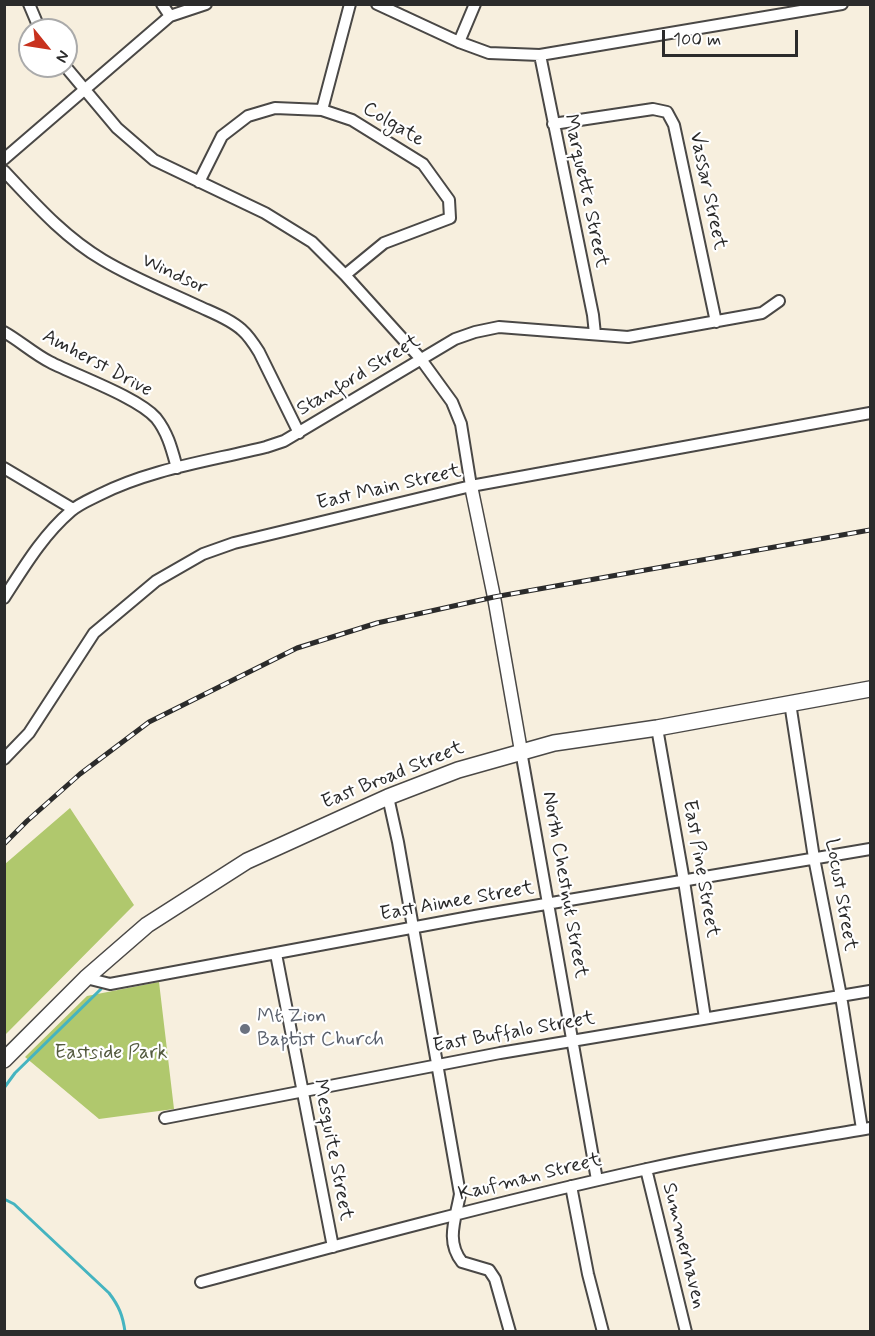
<!DOCTYPE html>
<style>
body{margin:0}
#map{position:relative;width:875px;height:1336px;overflow:hidden;background:#f7efde;font-family:Mynerve,sans-serif}
canvas{display:block}
.frame{position:absolute;inset:0;border:6px solid #2b2b2b;pointer-events:none}
.north{position:absolute;left:18px;top:18px;width:60px;height:60px;box-sizing:border-box;background:#fff;border:2px solid #aaa;border-radius:50%;rotate:120deg;font-size:16px;font-weight:700;line-height:24px;text-align:center;color:#2b2b2b}
.north::after{content:'';display:block;margin:auto;width:21px;height:27px;background:#c8321e;clip-path:polygon(50% 0,100% 100%,50% 72%,0 100%)}
.scale{position:absolute;left:662px;top:30px;width:136px;height:27px;box-sizing:border-box;border:3px solid #2b2b2b;border-top:0;padding-left:8px;font-size:18px;line-height:21px;white-space:nowrap;color:#2b2b2b;-webkit-text-stroke:4px #fff;paint-order:stroke}
</style>
<div id="map">
<canvas width="875" height="1336"></canvas>
<div class="frame"></div>
<div class="north">N</div>
<div class="scale">100 m</div>
</div>
<script>
const context = document.querySelector('canvas').getContext('2d');
context.lineJoin = 'round';
function paint(path, color) { context.fillStyle = color; context.fill(path, 'evenodd'); }
function trace(path, color, width, dash) { context.strokeStyle = color; context.lineWidth = width; context.lineCap = dash ? 'butt' : 'round'; context.setLineDash(dash || []); context.stroke(path); }
function write(font, color, halo, rows, align = 'center') {
  context.font = font + ' Mynerve,sans-serif'; context.lineWidth = 4.5; context.setLineDash([]); context.textBaseline = 'middle'; context.strokeStyle = halo; context.fillStyle = color; for (const [text, x, y, turn = 0] of rows) {
    context.save(); context.translate(x, y); context.rotate((+turn || 0) * Math.PI / 180); context.textAlign = isNaN(turn) ? turn : align; if (halo) context.strokeText(text, 0, 0); context.fillText(text, 0, 0); context.restore();
  }
}
paint(new Path2D(`
 M70,808L134,905L5,1035V864Z
 M159,982L174,1109L99,1119L25,1057L87,996Z`), '#b0c86d');
trace(new Path2D(`
 M4,1088L15,1073L101,989
 M4,1199L14,1204L109,1293C119,1306 123,1316 125,1332`), '#45b4c0', 3);
const minor = new Path2D(`
 M29,4L40,30
 M162,4L170,16
 M377,4L459,42L489,53L540,55L842,4
 M459,42L475,4
 M540,55L593,315L595,334
 M65,66L117,128L154,160L265,213L312,242L345,275L420,358L452,402L461,424L471,486
 M322,110L350,4
 M553,124L653,109L667,112L674,125L716,322
 M4,159L170,16L206,4
 M4,171C35,204 64,237 103,260C133,278 166,291 198,306C213,313 230,319 242,330C249,336 254,344 259,352L299,433
 M199,182L222,136L248,116L275,108L322,110L352,120L423,164L449,200L450,218L384,243L345,275
 M4,332C20,341 34,354 50,362C77,376 137,397 156,418C168,433 172,450 177,468
 M4,468L73,509
 M4,598C24,567 43,535 71,511C79,504 89,500 99,495C150,469 210,461 266,447L284,441L455,339L475,332L499,327L628,337L762,313L779,301
 M790,703L814,858L841,996L862,1129
 M657,728L684,881L705,1018
 M521,751L597,1180
 M4,759L29,733L94,633L156,581L203,554L234,543L471,486L870,413
 M388,797L398,842L460,1194C456,1218 445,1241 462,1262L489,1270L495,1279L510,1332
 M276,954L333,1247
 M86,978L110,984L475,916L870,849
 M165,1118L500,1053L870,991
 M646,1169L686,1332
 M571,1186L588,1274L603,1332
 M201,1282C349,1242 497,1202 647,1169C721,1152 796,1141 870,1128`);
const tertiary = new Path2D(`
 M471,486L494,597L521,751`);
const secondary = new Path2D(`
 M4,1060L86,978L147,925L247,861L388,797L458,770L554,743L657,728L870,689`);
trace(minor, '#4a4846', 14);
trace(tertiary, '#4a4846', 15);
trace(secondary, '#4a4846', 18);
trace(minor, '#fff', 10);
trace(tertiary, '#fff', 12);
trace(secondary, '#fff', 15);
const rail = new Path2D(`
 M4,844L27,821L80,774L149,722L297,648L377,623L494,597L870,530`);
trace(rail, '#2b2b2b', 5);
trace(rail, '#fff', 3, [9]);
for (const [x, y, r, color] of [
 [245,1029,6,"#6b7280"]
]) { const dot = new Path2D(); dot.arc(x, y, r, 0, 2 * Math.PI); context.fillStyle = color; context.fill(dot); trace(dot, '#fff', 2); }
write('20px', '#2b2b2b', '#fff', [
 ["Colgate",393,125,31],
 ["Marquette Street",585,191,78],
 ["Vassar Street",707,191,78],
 ["Windsor",174,275,25],
 ["Amherst Drive",97,364,28],
 ["Stanford Street",359,376,-31],
 ["East Main Street",389,488,-13],
 ["East Broad Street",393,776,-22],
 ["East Pine Street",700,869,80],
 ["North Chestnut Street",564,885,80],
 ["Locust Street",840,895,80],
 ["East Aimee Street",457,902,-10],
 ["East Buffalo Street",514,1033,-10],
 ["Mesquite Street",332,1150,79],
 ["Kaufman Street",530,1178,-14],
 ["Summerhaven",683,1246,76]
]);
write('20px', '#5b616d', '#fff', [
 ["Mt Zion",257,1018],
 ["Baptist Church",257,1041]
], 'left');
write('20px', '#535a3f', '#fff', [
 ["Eastside Park",111,1054]
]);
</script>
